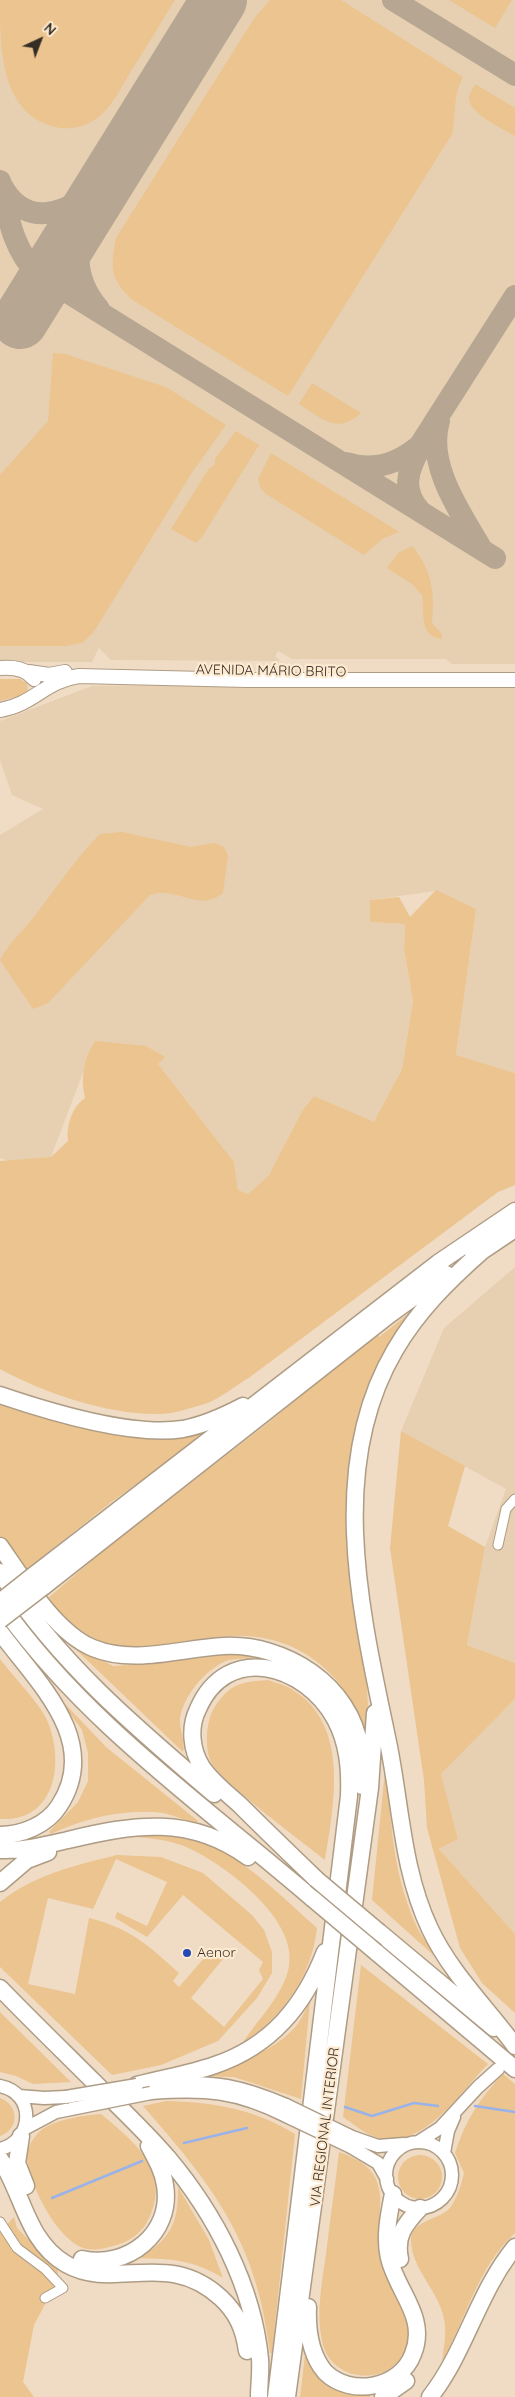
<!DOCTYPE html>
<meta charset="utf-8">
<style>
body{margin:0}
#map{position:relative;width:515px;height:2397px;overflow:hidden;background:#f0dcc4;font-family:Quicksand,sans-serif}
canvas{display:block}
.north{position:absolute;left:15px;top:15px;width:50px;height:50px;-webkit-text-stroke:4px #fdead1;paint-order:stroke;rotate:43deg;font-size:14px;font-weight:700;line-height:20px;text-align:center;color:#352d24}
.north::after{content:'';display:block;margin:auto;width:18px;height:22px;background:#352d24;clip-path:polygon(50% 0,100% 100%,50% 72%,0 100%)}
</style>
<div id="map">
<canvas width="515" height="2397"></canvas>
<div class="north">N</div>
</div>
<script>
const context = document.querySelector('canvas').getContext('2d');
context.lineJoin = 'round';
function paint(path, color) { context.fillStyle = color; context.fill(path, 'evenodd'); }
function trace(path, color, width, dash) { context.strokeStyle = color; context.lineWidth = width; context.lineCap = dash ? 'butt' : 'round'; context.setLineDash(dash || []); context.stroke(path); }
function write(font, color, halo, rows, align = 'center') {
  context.font = font + ' Quicksand,sans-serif'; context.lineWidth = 4.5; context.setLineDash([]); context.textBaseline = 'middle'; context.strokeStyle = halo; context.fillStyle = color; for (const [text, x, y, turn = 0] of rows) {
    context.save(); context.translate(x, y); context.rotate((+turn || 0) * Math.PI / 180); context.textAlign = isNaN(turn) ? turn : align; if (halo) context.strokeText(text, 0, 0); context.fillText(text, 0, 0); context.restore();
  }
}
paint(new Path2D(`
 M0,0H515V664H452L446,659H292L278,651L275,656L280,661L111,660L99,648L92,662H0Z
 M515,681V1073L456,1055L476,909L436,891L370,900L371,922L405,924L404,949L413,1001L402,1069L374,1123L314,1096L302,1111L269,1175L248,1194L238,1190L234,1162L158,1064L95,1041L51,1157L8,1161L0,1158V835L43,809L12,795L0,760V721L92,686Z
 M515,1267V1663L467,1645L485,1547L506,1489L401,1431L444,1328Z
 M515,1699V1934L439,1849L458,1839L441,1774Z`), '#e7d0b1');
paint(new Path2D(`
 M0,0H175C160,24 146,48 131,71C122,86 114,103 101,115C88,126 72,131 55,127C0,113 0,48 0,0Z
 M270,0H341L463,77C452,98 457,112 452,134L288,396L134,301C110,280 110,268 116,238L255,17Z
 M449,0H512L495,28Z
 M475,84L515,108V136C503,129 470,114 469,99C469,93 473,89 475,84Z
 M53,353L65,354L166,387L226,425L191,474L93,633L82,643L66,646H0V475L48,421Z
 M312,383L361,413C337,435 323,419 299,404Z
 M236,431L259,445L202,537L196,543L171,529L208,470L215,464V459Z
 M271,453L393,528L399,532L382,539L364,555L266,494L260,487L258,479Z
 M412,546C432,570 435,593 432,623L441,633L442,639C418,637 425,611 422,595L412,584L387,568L398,553Z
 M0,679H20L27,683L28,690L23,695L0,701Z
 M122,832L191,847L214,843L224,847L228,856L223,893C197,913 179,886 150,895L48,1003L33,1009L0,960C8,944 22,932 33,918C55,890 75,859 100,834Z
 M436,890L476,909L456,1055L515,1073V1185L498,1192L250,1377C236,1385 220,1399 205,1404C190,1408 171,1415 156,1414C106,1414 44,1393 0,1369V1161L51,1157L68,1141C66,1125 72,1107 85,1098C80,1077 84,1059 95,1041L146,1046L165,1057L158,1064L234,1162L238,1190L248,1194L269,1175L302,1111L314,1096L374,1122L402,1069L413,1001L404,949L405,924L370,922V900L399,897L410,917Z
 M412,1311C399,1339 386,1366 373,1393C368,1406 360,1418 356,1431C329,1536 374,1638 368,1743C352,1677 299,1631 228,1636C190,1639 148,1653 111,1644C83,1637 66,1619 47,1599L104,1550L264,1426L378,1333L379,1337Z
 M0,1399L103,1427L218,1426L110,1503L26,1570L0,1535Z
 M401,1431L465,1466L448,1526L485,1547L467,1645L515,1663V1699L441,1774L458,1839L439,1849L515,1934V2013L482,1983L460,1948L427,1828L424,1780L390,1548Z
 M66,1640L113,1666L161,1663L233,1654L253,1655L254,1658C245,1659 234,1658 226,1661C205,1670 184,1695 180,1718C179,1729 186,1743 183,1752Z
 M0,1659C11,1674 41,1705 47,1720C65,1762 56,1822 0,1819Z
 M268,1680C276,1683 286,1685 293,1690C350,1725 334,1805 325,1860C303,1842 219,1781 210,1760C205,1746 206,1721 214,1708C230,1684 239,1682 268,1680Z
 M66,1705L106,1747L198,1821L196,1824C186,1821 174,1815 163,1813C126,1808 84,1818 51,1834L49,1832L78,1802L88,1781V1753L82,1730L65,1707Z
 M385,1771H388C390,1824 394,1880 418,1929C423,1940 434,1950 441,1959L440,1961L372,1900Z
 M169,1834C180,1837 193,1838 203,1842C247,1860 282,1897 317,1928C311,1978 283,2016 242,2044C257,2020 284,1995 289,1966C298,1918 222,1862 184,1846C166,1839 146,1838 127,1836Z
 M117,1855L161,1857L203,1873L252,1915L264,1930L272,1952V1973L257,1998L218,2041L161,2065L112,2075L0,1967V1902C33,1875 76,1865 117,1855ZM116,1859L167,1882L147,1926L117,1912L115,1918L147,1937L183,1895L263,1962L259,1970L263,1979L224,2027L191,1998L223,1959L212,1949L179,1987L173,1981L179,1973C148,1945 130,1928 89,1918L75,1994L28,1984L48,1898L93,1909Z
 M361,1965L488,2064C461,2091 428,2145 383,2139C368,2137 355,2125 343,2117Z
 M310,2001L301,2099L234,2077L201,2076C234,2065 273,2053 297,2025C302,2018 306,2009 310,2001Z
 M0,2012L71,2082L33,2084L16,2076L0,2072Z
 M503,2074L515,2084V2233C478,2266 466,2319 442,2361C444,2347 447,2332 444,2319C439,2291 412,2270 411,2241C410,2220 440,2220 450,2208C458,2197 461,2185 464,2173L455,2153C465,2121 480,2098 503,2074Z
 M0,2098C19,2105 20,2129 0,2136Z
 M166,2101C212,2102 255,2109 295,2134L272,2353H270C257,2242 214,2187 143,2106Z
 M101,2114C125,2134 163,2163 155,2199C151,2220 142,2236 120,2244C110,2247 97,2251 87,2249C58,2243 29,2184 27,2158C26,2147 37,2131 46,2127C62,2118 83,2116 101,2114Z
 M339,2152C395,2171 377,2202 379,2248C381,2277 413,2306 410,2333C403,2390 331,2387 322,2341C316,2312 322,2282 326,2254C330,2220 335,2186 339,2152Z
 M398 2177a22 22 0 1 1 44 0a22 22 0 1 1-44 0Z
 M178,2187L209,2240L223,2278C193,2260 174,2259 140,2258C171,2237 178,2225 178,2187Z
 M14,2217L17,2228L58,2270V2280L34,2325L23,2382L34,2397H0V2232Z
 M305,2355H308C315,2387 340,2397 370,2395V2397H300Z`), '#ebc48f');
trace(new Path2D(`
 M475,2106L515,2112
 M345,2107L372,2116L414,2103L438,2106
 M184,2143L247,2128
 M52,2198L142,2161`), '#99b3ea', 2.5);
trace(new Path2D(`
 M393,0L515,75
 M217,3L219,0
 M0,181C8,215 12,249 38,274L495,558
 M2,186C26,230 69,214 98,185
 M99,309C54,257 92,205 121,157
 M439,421C426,464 460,512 481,548
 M421,447C407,470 401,491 421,512
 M346,463C374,472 399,463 420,445L515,296`), '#b6a692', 22);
trace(new Path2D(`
 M20,321L219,0`), '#b6a692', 56);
const street = new Path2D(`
 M498,1545L506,1509L515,1499
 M0,2222L17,2248L45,2269L63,2288L45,2298`);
const secondary = new Path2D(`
 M167,2083C215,2081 242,2086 286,2105
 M0,2086C36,2093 34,2141 0,2149
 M151,2093C205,2089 236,2091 286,2116
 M19,2096L44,2098L66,2097
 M26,2128L56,2112L71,2109
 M352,2137L378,2146L404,2144
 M418,2142L440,2128L478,2087L498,2069
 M386 2175a33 33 0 1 1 66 0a33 33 0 1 1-66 0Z
 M351,2147L378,2163L387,2179
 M444,2153L448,2131L454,2117`);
const primary = new Path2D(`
 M0,668C13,667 26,668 34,679
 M29,672L49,675L65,672
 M0,710C35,704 44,681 79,676L247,680H515`);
const highway = new Path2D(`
 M481,1252C448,1281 417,1312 395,1350C325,1469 362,1617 388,1742C401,1805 402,1870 430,1929C450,1972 487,2008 515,2046
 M473,1257L515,1229
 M0,1395C50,1412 131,1437 183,1429C204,1425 224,1416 243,1406
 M0,1546C23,1579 56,1633 93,1648C134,1665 182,1648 224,1646C285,1643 351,1685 360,1748C362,1760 362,1774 362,1786
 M0,1572C57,1661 135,1727 214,1794
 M34,1575L438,1263L515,1211
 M43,1587L389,1315L446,1274
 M0,1603C83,1722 205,1806 313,1899
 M0,1632C37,1682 102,1741 59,1806C47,1825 22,1835 0,1835
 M0,1850C23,1851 46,1845 68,1840C134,1824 190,1815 248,1857
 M0,1883L27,1860L48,1852
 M379,1932L494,2028
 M376,1952L515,2069
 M0,1988C31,2020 63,2051 94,2082C119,2107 145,2131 168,2158C215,2214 253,2286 260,2359C261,2371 259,2385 259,2397
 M137,2085C163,2078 190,2074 215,2065C271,2046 304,2006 325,1952
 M21,2136L17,2163L26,2186
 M0,2159C23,2193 27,2242 66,2264C115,2292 167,2248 221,2298C237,2313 244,2329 247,2351
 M82,2259C127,2269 173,2234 165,2185C163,2171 156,2159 149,2146
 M400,2259C395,2236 405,2224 420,2208
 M308,2307C307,2330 310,2354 325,2372C350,2397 400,2389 413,2354C428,2317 397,2292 389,2258C384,2237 389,2214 393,2194
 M276,2397L349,1796C350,1769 348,1743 335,1719C305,1664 227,1642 198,1709C189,1727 191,1750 202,1767C212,1782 227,1793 240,1805C265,1830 290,1854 316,1879
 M287,2397L370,1788L375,1713
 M383,2397L406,2381
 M430,2397C466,2351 478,2292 515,2247`);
trace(street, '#ae9c85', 11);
trace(secondary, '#ae9c85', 15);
trace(primary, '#ae9c85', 16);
trace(highway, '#ae9c85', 19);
trace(street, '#fff', 9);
trace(secondary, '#fff', 12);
trace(primary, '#fff', 14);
trace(highway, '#fff', 16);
const secondaryBridge = new Path2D(`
 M66,2097L137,2085
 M286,2105L352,2137
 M71,2109L151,2093
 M286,2116L351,2147`);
const highwayBridge = new Path2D(`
 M0,1602L34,1575
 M0,1620L43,1587
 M316,1879L379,1932
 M313,1899L376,1952`);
trace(secondaryBridge, '#ae9c85', 15, []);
trace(highwayBridge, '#ae9c85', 19, []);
trace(secondaryBridge, '#fff', 12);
trace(highwayBridge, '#fff', 16);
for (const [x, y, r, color] of [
 [187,1953,5,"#2249b7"]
]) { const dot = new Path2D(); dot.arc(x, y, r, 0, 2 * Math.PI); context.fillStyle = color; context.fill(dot); trace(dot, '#fdead1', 2); }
write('14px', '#352d24', '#fdead1', [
 ["AVENIDA MÁRIO BRITO",271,671,1],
 ["VIA REGIONAL INTERIOR",325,2127,-83]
]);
write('14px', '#352d24', '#fdead1', [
 ["Aenor",197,1953]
], 'left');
</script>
